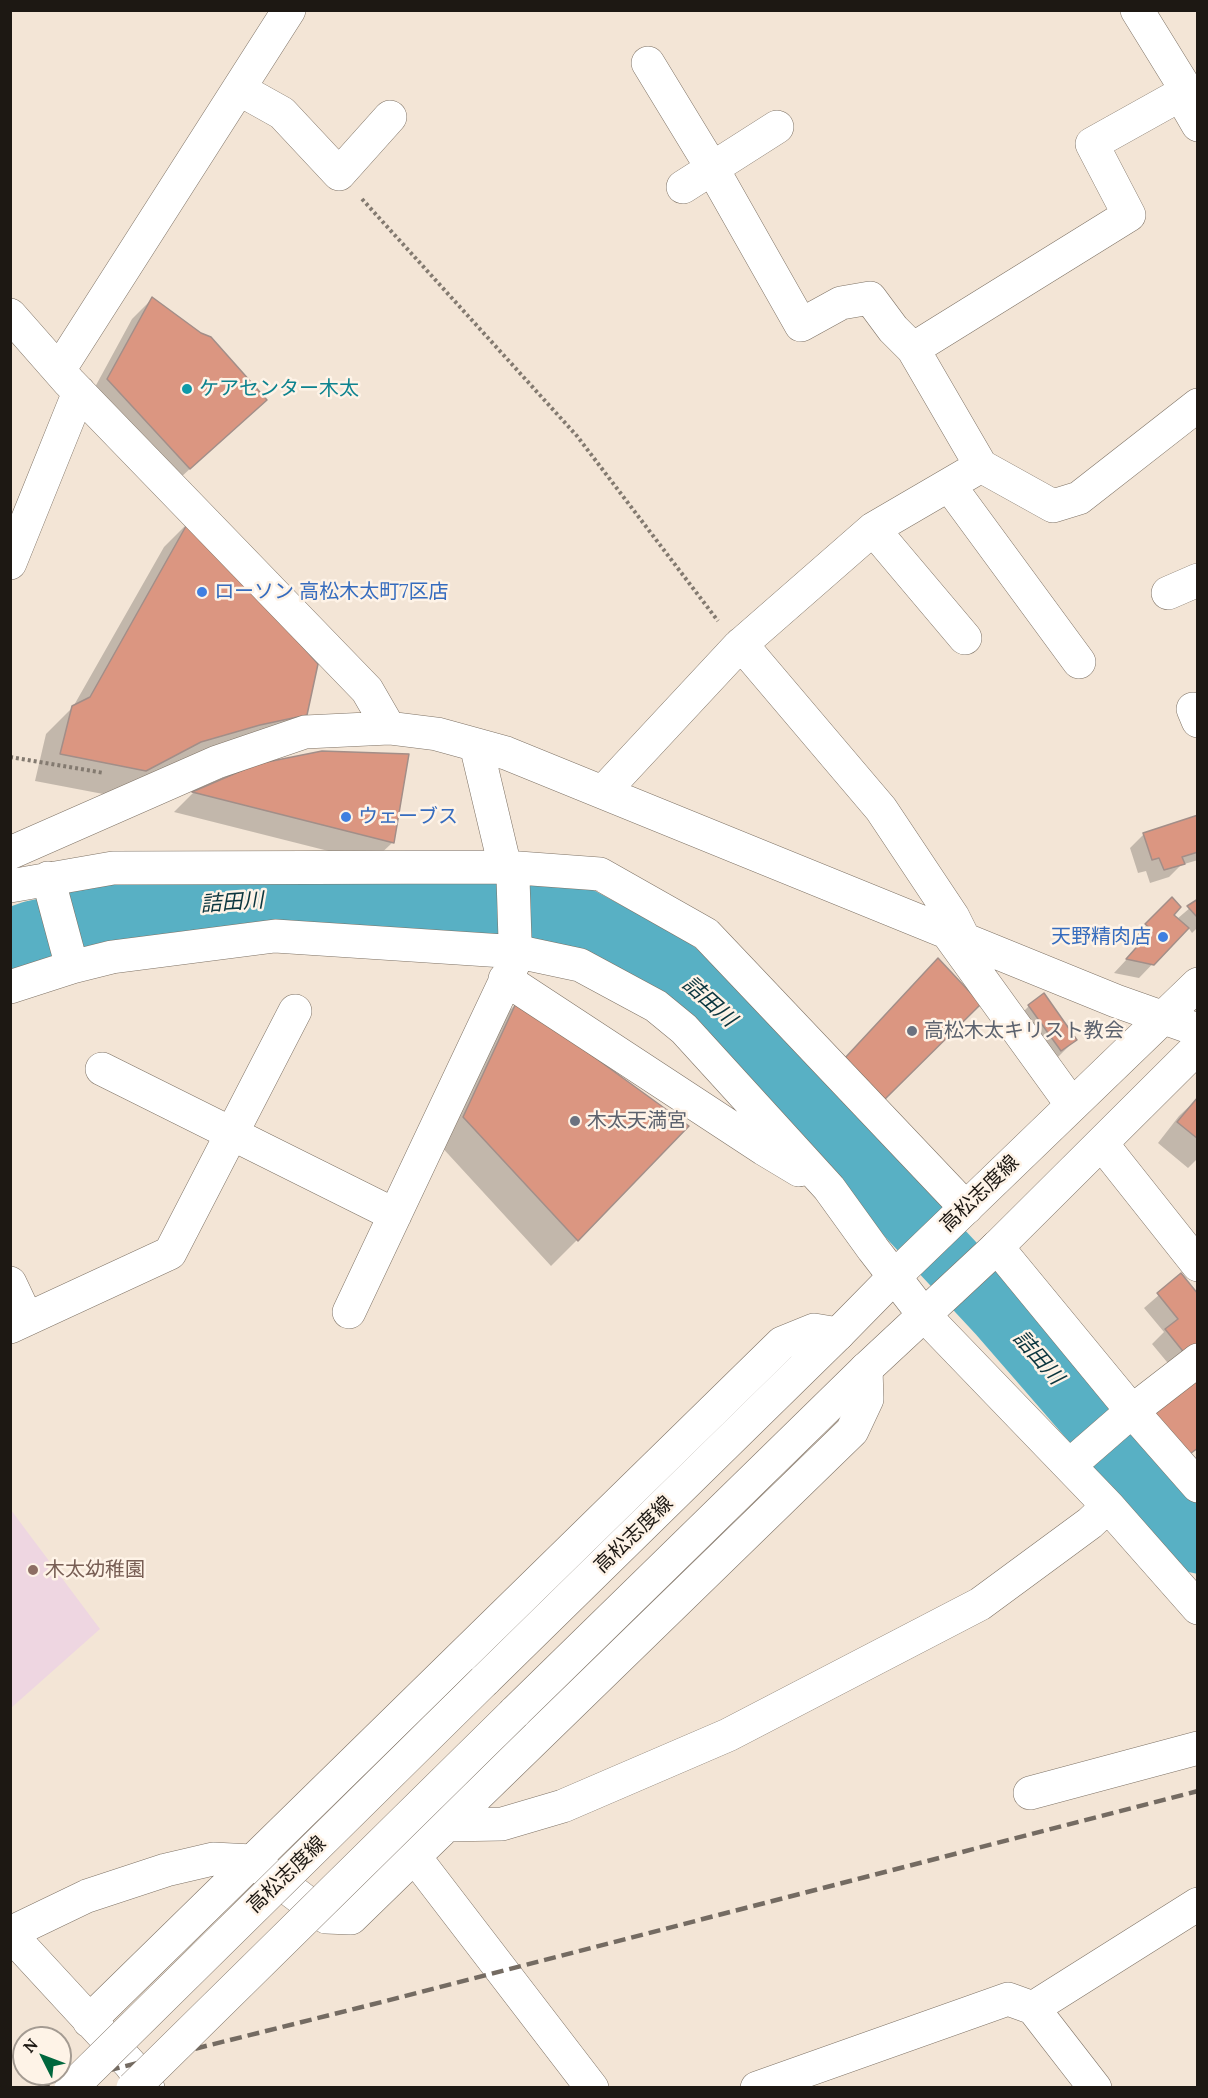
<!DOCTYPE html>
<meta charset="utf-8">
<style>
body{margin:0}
#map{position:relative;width:1208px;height:2098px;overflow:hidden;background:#f3e5d6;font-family:Lora,serif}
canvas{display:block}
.frame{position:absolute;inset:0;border:12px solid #1d1813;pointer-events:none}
.north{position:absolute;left:12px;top:2026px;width:60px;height:60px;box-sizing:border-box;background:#fef3e7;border:2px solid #a49b92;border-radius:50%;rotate:312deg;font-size:16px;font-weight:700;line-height:24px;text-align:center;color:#1d1813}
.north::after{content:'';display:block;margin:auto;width:21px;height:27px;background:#00673d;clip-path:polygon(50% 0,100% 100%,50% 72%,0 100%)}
</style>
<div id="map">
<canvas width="1208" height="2098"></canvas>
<div class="frame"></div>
<div class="north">N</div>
</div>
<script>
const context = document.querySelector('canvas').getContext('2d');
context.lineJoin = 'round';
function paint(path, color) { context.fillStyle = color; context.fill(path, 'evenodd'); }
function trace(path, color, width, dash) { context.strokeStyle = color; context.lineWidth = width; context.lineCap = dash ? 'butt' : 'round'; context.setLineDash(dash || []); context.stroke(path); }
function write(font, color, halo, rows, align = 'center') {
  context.font = font + ' Lora,"Noto Sans JP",serif'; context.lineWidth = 5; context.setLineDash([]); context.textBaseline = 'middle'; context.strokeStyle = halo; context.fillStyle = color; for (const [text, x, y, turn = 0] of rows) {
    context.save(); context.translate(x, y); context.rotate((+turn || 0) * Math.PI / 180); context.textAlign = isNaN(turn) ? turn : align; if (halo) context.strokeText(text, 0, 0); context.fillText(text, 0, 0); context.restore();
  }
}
paint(new Path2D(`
 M11,1510L100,1629L11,1708H10Z`), '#eed6e1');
paint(new Path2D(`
 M152,299L265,400L168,489L88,400L132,319Z
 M190,521L306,714L119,797L35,781L46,734L73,707L164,547Z
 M257,766L393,842L372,862L174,812L193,793Z
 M1198,817V860L1181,865L1169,877L1150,883L1146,871L1138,873L1130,848L1144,834Z
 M1172,899V915L1177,919L1198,901V927L1192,933L1188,927L1139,978L1114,973L1140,945L1133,939Z
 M517,1003L577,1240L551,1266L438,1143L491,1029Z
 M1029,1006L1075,1040L1055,1060L1009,1026Z
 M1198,1098V1158L1188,1168L1158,1143L1179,1116Z
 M1181,1276L1198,1346L1172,1368L1152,1344L1164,1332L1144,1308Z`), '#0003');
trace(new Path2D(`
 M10,940L33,932L141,909L270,900L525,909L577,917L668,966L718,1006L792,1084L878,1183L1000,1314L1198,1542`), '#58b0c4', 63);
const building = new Path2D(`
 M152,297L201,333L211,337L267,400L190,469L107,379Z
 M190,519L318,664L307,715L260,725L201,742L146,771L60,754L72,706L90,697Z
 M322,751L409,754L394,843L192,792L257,764Z
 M1198,815V852L1182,857L1185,864L1164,870L1159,858L1152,860L1143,833Z
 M1172,897L1181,907L1174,915L1189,928L1154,965L1126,959L1152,930L1145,924Z
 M1198,899V916L1197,917L1187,906Z
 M938,958L981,1004L882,1102L844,1059Z
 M1044,993L1077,1040L1061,1051L1028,1005Z
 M517,1001L689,1126L578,1241L463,1117Z
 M1198,1097V1139L1177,1122Z
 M1181,1273L1198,1294V1345L1186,1355L1165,1329L1178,1319L1157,1293Z
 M1198,1380V1448L1187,1456L1154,1413Z`);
paint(building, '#db9681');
trace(building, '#a28e88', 1.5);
const minor = new Path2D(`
 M648,63L712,168L801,325L841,303L870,298L893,329L913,349
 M239,89L282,113L339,174L390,117
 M1180,94L1198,125
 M683,187L777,127
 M10,315L69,382L367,690L389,728
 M59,370L289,10
 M981,466L1053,506L1079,498L1198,405
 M949,485L1079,662
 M873,529L965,638
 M10,563L79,392
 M1168,593L1198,580
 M741,644L881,809L953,917L964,939
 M1193,709L1198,721
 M603,792L738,647L873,529L981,466L913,349L1129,215L1092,144L1187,91L1137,10
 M10,853L217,762L305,732L389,728L437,734L506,753L1116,1001L1198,1030
 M48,878L72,967
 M10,886L113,868L505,867L600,874L706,934L966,1208
 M947,932L1072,1105
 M505,979L764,1149L799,1170
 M10,987L72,967L112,957L275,936L519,952L580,965L656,1006L684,1029L829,1188L873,1249L924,1315L1108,1506L1198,1608
 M102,1069L395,1215
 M1102,1144L1198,1265
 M997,1247L1132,1411L1198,1486
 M10,1283L27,1319
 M349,1312L519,952L515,940L513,878L505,867L476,745
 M10,1327L170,1253L295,1011
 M1070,1465L1132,1411L1198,1360
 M1030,1793L1198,1748
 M446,1825L502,1824L563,1806L728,1735L980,1604L1090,1523L1108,1506
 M414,1856L592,2088
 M10,1933L87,1896L166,1870L213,1859L252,1861L326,1917L351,1918L852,1431L867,1399L866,1369
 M10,1934L130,2064L148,2088
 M1033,2008L1095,2088
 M89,2021L782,1343L814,1330L838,1334
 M757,2088L1008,1999L1033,2008L1198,1904`);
const major = new Path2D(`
 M484,1681L838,1334L894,1277L1198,984
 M514,1713L866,1369L997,1247L1198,1047`);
trace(minor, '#7e7265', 34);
trace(major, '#7e7265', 34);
trace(new Path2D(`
 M362,199L577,436L718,621
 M10,757L104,773`), '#837a70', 4, [3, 3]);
trace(minor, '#fff', 33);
trace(major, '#fff', 33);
trace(new Path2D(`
 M38,2088L386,2001L1198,1791`), '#746b62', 4.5, [12, 6]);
const majorBridge = new Path2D(`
 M71,2088L484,1681
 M133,2088L514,1713`);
trace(majorBridge, '#7e7265', 34, []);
trace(majorBridge, '#fff', 33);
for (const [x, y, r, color] of [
 [187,389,6,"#0f9aa8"],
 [202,592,6,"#3f7fe0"],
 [346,817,6,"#3f7fe0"],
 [1163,937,6,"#3f7fe0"],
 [912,1031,6,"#6b7280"],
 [575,1121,6,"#6b7280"],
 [33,1570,6,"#8d6e63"]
]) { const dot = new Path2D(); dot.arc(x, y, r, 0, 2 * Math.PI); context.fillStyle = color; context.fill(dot); trace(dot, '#fef3e7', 2); }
write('20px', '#0d838f', '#fef3e7', [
 ["ケアセンター木太",199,389]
], 'left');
write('20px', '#366cbe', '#fef3e7', [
 ["ローソン 高松木太町7区店",214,592],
 ["ウェーブス",358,817],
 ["天野精肉店",1151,937,"right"]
], 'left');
write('20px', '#5b616d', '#fef3e7', [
 ["高松木太キリスト教会",924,1031],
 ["木太天満宮",587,1121]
], 'left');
write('20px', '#1d1813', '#fef3e7', [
 ["高松志度線",980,1194,-44],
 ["高松志度線",634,1535,-44],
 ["高松志度線",287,1875,-44]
]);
write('20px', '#785e54', '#fef3e7', [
 ["木太幼稚園",45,1570]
], 'left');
write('italic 21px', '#0a353e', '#fef3e7', [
 ["詰田川",232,903,-4],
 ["詰田川",709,1002,42],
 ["詰田川",1038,1358,49]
]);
</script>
